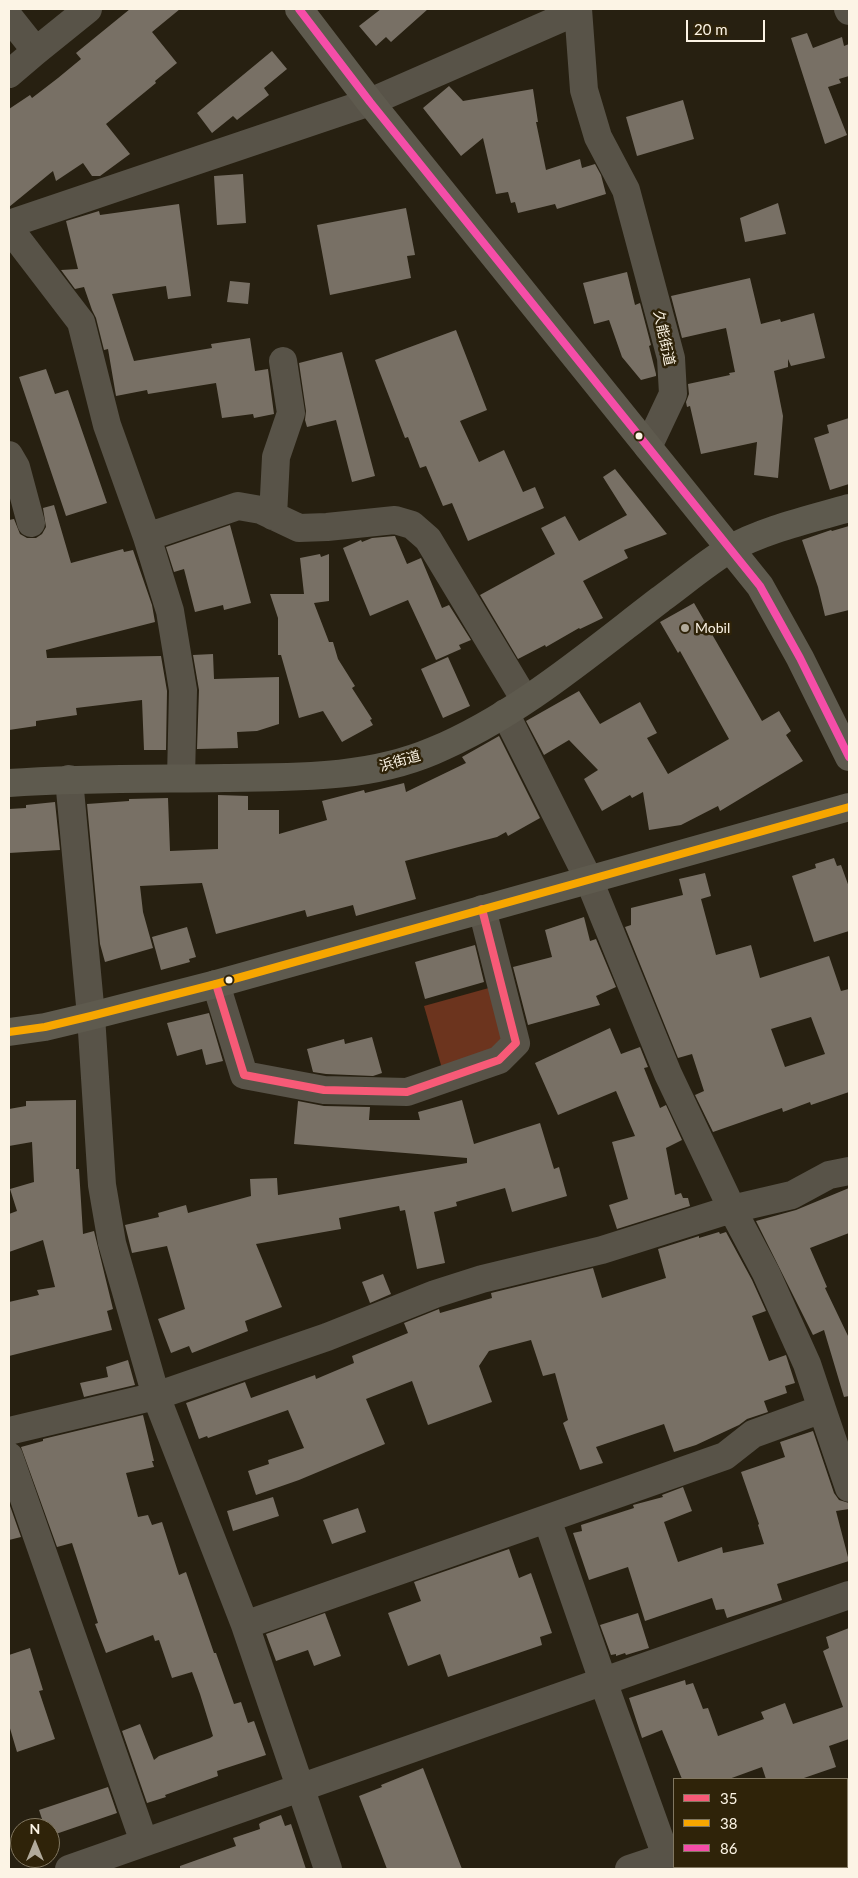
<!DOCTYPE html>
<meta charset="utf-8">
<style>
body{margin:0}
#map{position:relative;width:858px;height:1878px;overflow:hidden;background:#272011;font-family:Lato,sans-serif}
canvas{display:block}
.frame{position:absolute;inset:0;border:10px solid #fcf4e5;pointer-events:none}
.legend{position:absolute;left:673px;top:1778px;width:175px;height:90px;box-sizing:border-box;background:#2f2309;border:1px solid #817761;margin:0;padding:6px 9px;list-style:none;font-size:15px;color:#fcf4e5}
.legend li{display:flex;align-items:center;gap:10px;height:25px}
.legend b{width:25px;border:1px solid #817761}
.north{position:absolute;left:10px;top:1818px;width:50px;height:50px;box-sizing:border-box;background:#2f2309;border:1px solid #817761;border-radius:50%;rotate:0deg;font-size:14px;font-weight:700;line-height:20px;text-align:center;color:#fcf4e5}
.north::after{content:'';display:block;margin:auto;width:18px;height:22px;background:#b1aa9b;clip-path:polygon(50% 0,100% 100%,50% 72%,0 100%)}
.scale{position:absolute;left:686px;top:20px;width:79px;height:22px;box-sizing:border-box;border:2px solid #fcf4e5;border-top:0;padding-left:6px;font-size:15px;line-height:18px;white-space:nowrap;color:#fcf4e5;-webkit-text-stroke:4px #2f2309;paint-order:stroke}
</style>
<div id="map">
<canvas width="858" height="1878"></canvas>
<div class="frame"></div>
<ul class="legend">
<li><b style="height:6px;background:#f75a77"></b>35</li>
<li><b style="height:6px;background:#f7a600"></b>38</li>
<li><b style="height:6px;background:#f54da8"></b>86</li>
</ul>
<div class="north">N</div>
<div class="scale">20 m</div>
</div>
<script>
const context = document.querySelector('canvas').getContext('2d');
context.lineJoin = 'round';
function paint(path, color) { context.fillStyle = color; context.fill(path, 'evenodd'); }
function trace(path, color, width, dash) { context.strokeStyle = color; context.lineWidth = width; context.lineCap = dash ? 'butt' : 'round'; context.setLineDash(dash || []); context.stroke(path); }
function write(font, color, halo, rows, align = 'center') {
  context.font = font + ' Lato,"Noto Sans JP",sans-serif'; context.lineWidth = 5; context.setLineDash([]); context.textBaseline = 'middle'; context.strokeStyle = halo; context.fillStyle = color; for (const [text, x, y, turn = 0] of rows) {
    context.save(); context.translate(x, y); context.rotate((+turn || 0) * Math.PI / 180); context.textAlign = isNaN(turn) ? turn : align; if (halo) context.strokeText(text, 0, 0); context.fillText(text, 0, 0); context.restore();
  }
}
paint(new Path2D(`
 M496,986L508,1036L499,1052L443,1072L424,1006Z`), '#6c341e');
paint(new Path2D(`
 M130,9H180L152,32L177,63L155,81L156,83L106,124L130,154L100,176H92L83,163L56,181L53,171L9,207V109L30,95L32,98L58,78L81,59L76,53Z
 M381,9H428L391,42L386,37L376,46L359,26Z
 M807,33L813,48L842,37L844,46L849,44V76L839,79L841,83L828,87L847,135L825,144L791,38Z
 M272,51L287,69L264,88L269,95L237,120L233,116L212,133L197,113Z
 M449,86L463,101L533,89L538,122H536L546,170L580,159L582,168L595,164L601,175L606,194L557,209L555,204L518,213L515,202L511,203L508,192L496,194L483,138L461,156L423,108Z
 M683,100L694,139L637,156L626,117Z
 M243,174L246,223L217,225L214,176Z
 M778,203L786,234L745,242L740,218Z
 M179,204L191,296L168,299L166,286L112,294L134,361L212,348L211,344L250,338L255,371L268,369L274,414L254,418L253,414L222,418L216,383L148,394L147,390L116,396L108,349L104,350L96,318L92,310L84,287L75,289L61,270L78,269L66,221L99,211L100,215Z
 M406,208L415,255L407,256L411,278L330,295L317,225Z
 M627,272L635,305L640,303L651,345L649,346L656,374V376L641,380L622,357L609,320L594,324L583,283Z
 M750,278L761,324L780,319L781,322L814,313L825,358L791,366L788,359V367L774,371L783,416L778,478L754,475L757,442L701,454L690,406L687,407L686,402L689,394L688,384L730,375L729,373L735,372L726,328L682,338L671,296Z
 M230,281L250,283L248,304L227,302Z
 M456,330L487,410L460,421L479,462L504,450L523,492L535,487L544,508L468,541L452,503L443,506L426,466L420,468L408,437L405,438L375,360Z
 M342,352L375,476L352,482L336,420L307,427L305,420L306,411L299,363Z
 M46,369L55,394L68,390L107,503L66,516L19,377Z
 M849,418V484L830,490L814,438L829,433L827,425Z
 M615,469L667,534L624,550L628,558L583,581L603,618L580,629L579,628L546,647L545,645L518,659L480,595L555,554L541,528L565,516L579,541L627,515L603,477Z
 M54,505L71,563L123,549L124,552L133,550L152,605L155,622L46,650L47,658L161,656L167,691L166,750H144L142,700L76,708L77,715L36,721V726L9,730V520L14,519L20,534L27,538H36L42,534L46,527L43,508Z
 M230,525L251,603L224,610L223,605L195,612L184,569L174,572L166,547Z
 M849,526V610L825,616L818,587L802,540L831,530L832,531Z
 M394,536H395L407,564L421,558L442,608L449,605L471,640L459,645L461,649L436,660L408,600L370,616L343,548L361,540L362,542L372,538Z
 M320,554L321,557L329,554V601L314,603L329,642H333L338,659L355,686L352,688L372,719L370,720L373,725L342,742L323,711L299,718L281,655H278V618L270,594H304L300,558Z
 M694,603L762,721L779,711L791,731L786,735L803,761L720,811L718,806L681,825L649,830L643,792L632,798L630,795L602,811L584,779L598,770L569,740L544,755L526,721L579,691L600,724L640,702L657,733L647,738L668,774L729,739L680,651L678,653L660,622Z
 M213,654L214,679L279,677V724L257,731L237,732L238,748L197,749L199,690L193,655Z
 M448,657L470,706L443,718L421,669Z
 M499,736L540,818L508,836L506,832L497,837L405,861L416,899L356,916L353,905L307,917L305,910L216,934L202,883L140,886L143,912L153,948L105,962L100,944L87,804L129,801V799L168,798L170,851L218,849V795L248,796V810H279V834L327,820L322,801L364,790L365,793L404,783L406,792L466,763L462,757Z
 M55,802L60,850L9,853V809L26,808V805Z
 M834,858L837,866L841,865L849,887V931L814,942L792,876L816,868L815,864Z
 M705,873L711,896L701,899L716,955L751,945L760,978L829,956L841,991L849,989V1092L811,1105L810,1102L783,1112L782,1108L713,1132L695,1095L704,1091L692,1054L678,1058L625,927L631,925V908L683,895L679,879ZM811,1017L825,1054L785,1067L771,1029Z
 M584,917L590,941L596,939L616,987L596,996L600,1005L528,1025L513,967L552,957L545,930Z
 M187,927L196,957L189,959L190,962L161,970L152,937Z
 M475,945L484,982L425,999L415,962Z
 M209,1013L223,1061L206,1065L202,1049L177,1056L167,1023Z
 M610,1028L621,1054L640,1047L648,1067L644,1068L660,1108L666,1105L682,1140L666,1148L675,1195L681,1193L683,1198H688L690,1206L617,1229L609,1205L628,1199L612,1142L635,1136L616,1091L558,1115L535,1063Z
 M372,1037L382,1073L373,1076L326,1074L313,1072L307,1049L344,1039L345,1044Z
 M76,1100V1169H79L83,1234L94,1231L113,1309L107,1311L112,1330L9,1356V1302L39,1295L37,1290L55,1287L43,1240L9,1252V1214L17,1211L10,1189L34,1182L32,1142L9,1146V1109L26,1106V1101Z
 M462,1100L474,1144L540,1123L554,1169L559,1167L567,1196L512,1212L505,1188L456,1202L457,1206L434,1212L445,1263L417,1269L405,1210L400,1211L399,1206L339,1218L341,1229L256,1244L282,1307L245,1321L248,1331L192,1353L189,1346L171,1353L158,1319L185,1309L167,1246L132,1253L125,1225L159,1217L158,1213L186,1205L188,1213L251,1196L250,1179L277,1178L278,1195L467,1163V1158L294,1144L298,1101L324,1106L370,1107L369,1120H420L418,1112Z
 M849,1188V1233L810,1248L827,1287L825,1288L849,1338V1396L844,1397L824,1330L813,1335L756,1221L796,1210Z
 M719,1232L720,1234L726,1232L752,1280L766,1311L752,1316L769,1361L786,1355L795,1383L785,1386L787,1393L764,1401L768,1412L747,1419L739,1425L696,1445L674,1452L664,1424L596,1447L603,1463L580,1470L563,1423L568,1420L555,1373L543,1376L531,1340L489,1351L479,1366L492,1402L428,1425L412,1381L366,1399L385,1444L299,1480L256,1495L248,1471L269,1464L268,1460L304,1448L288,1410L208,1438L207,1436L199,1439L186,1403L245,1382L251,1398L315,1375L316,1379L354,1363L352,1356L408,1333L404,1323L439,1309L440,1313L492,1298L491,1293L593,1268L602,1298L666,1278L658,1249L699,1236V1238Z
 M383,1274L391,1294L370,1303L362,1282Z
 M128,1360L135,1385L84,1397L80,1383L108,1377L106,1367Z
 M143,1415L154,1461H152L154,1467L126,1473L138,1517L148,1515L152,1525L162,1522L179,1575L186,1572L214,1653H216L234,1704L241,1702L248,1723L254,1721L266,1755L217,1771L218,1776L165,1795L166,1797L147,1803L122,1731L140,1724L154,1760L159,1756L210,1738L213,1736L200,1694L192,1672L172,1678L159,1640L155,1641L153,1635L106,1653L95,1624L98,1623L72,1543L57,1547L21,1447L43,1441V1439Z
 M813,1431L834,1493L839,1500L849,1503V1509L836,1511L849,1561L777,1584L782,1600L727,1618L724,1609L716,1610L712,1598L645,1621L628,1567L589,1580L573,1533L582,1531L581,1525L634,1508L633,1505L663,1497L662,1495L683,1487L692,1511L664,1522L678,1562L722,1547L723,1553L764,1544L758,1525L759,1524L741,1472L785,1457L780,1442Z
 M273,1497L279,1516L233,1531L227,1511Z
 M9,1503L21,1537L9,1540Z
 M358,1508L366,1532L332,1544L323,1520Z
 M509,1549L519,1578L531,1573L552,1633L540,1637L542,1645L448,1677L440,1654L408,1666L388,1613L421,1601L414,1582Z
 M325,1613L341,1656L314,1666L308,1650L276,1661L266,1634Z
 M638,1613L649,1648L626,1655L625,1653L616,1656V1654L611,1655L600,1625Z
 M849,1628V1739L829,1746L836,1767L801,1779H766L762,1767L729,1779H682L662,1730L642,1738L629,1698L685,1680L686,1685L693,1683L703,1709L708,1708L718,1736L764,1719L761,1712L785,1703L793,1724L843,1707L823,1651L829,1648L826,1637Z
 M30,1648L43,1690L39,1691L55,1739L17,1752L9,1725V1655Z
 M423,1768L462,1869H387L359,1796L382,1787L381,1785Z
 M108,1787L117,1813L50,1836V1828H45L39,1810Z
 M281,1815L285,1826L291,1824L306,1869H180V1866L236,1846L233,1838L260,1829L259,1824L262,1822Z`), '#787065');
trace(new Path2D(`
 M578,9L584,90L598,137L626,190L671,358L673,394L648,447
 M848,9L849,11
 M9,17L36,51L88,9
 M9,74L36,51
 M9,224L370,102L578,11
 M9,228L81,322L107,425L147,537L170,611L183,690L181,778
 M9,455L16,467L31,523
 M273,516L276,457L291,413L283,361
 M147,537L238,506L261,510L299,528L327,527L395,520L412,525L428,539L525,700
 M505,713L589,880L668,1074L732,1209L766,1273L807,1364L822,1409
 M69,779L91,1016L102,1185L112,1243L156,1396L245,1625L328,1869
 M216,984L244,1075L324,1090L407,1092L499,1060L516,1043L482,909
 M9,1431L156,1396L327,1337L435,1294L482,1279L602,1250L732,1209L792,1195L829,1175L849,1171
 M9,1456L144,1842
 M547,1519L603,1681L666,1856
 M245,1625L725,1456L753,1434L822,1409L849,1488
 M847,1793L849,1792
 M69,1869L849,1595
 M629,1869L674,1854`), '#585348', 28);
trace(new Path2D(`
 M299,9L370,102L760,586L800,658L849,757
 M9,783C81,778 152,779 225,778C295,777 367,779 433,751C517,716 589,654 661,599C683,583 705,564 728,550C762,530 811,519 849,508
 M9,1032L45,1027L91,1016L216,984L849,807`), '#5e5a4e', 28);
trace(new Path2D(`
 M216,984L244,1075L324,1090L407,1092L499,1060L516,1043L482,909`), '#f75a77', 8);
trace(new Path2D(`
 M9,1032L45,1027L91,1016L216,984L849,807`), '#f7a600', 8);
trace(new Path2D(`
 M299,9L370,102L760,586L800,658L849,757`), '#f54da8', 8);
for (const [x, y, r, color] of [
 [639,436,4.5,"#fcf4e5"],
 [685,628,5,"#b1aa9b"],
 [229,980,4.5,"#fcf4e5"]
]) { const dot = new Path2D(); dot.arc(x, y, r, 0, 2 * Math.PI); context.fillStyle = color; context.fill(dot); trace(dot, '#2f2309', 2); }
write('14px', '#fcf4e5', '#2f2309', [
 ["久能街道",664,338,78],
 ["浜街道",400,761,-16]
]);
write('14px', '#fcf4e5', '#2f2309', [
 ["Mobil",695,628]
], 'left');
</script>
